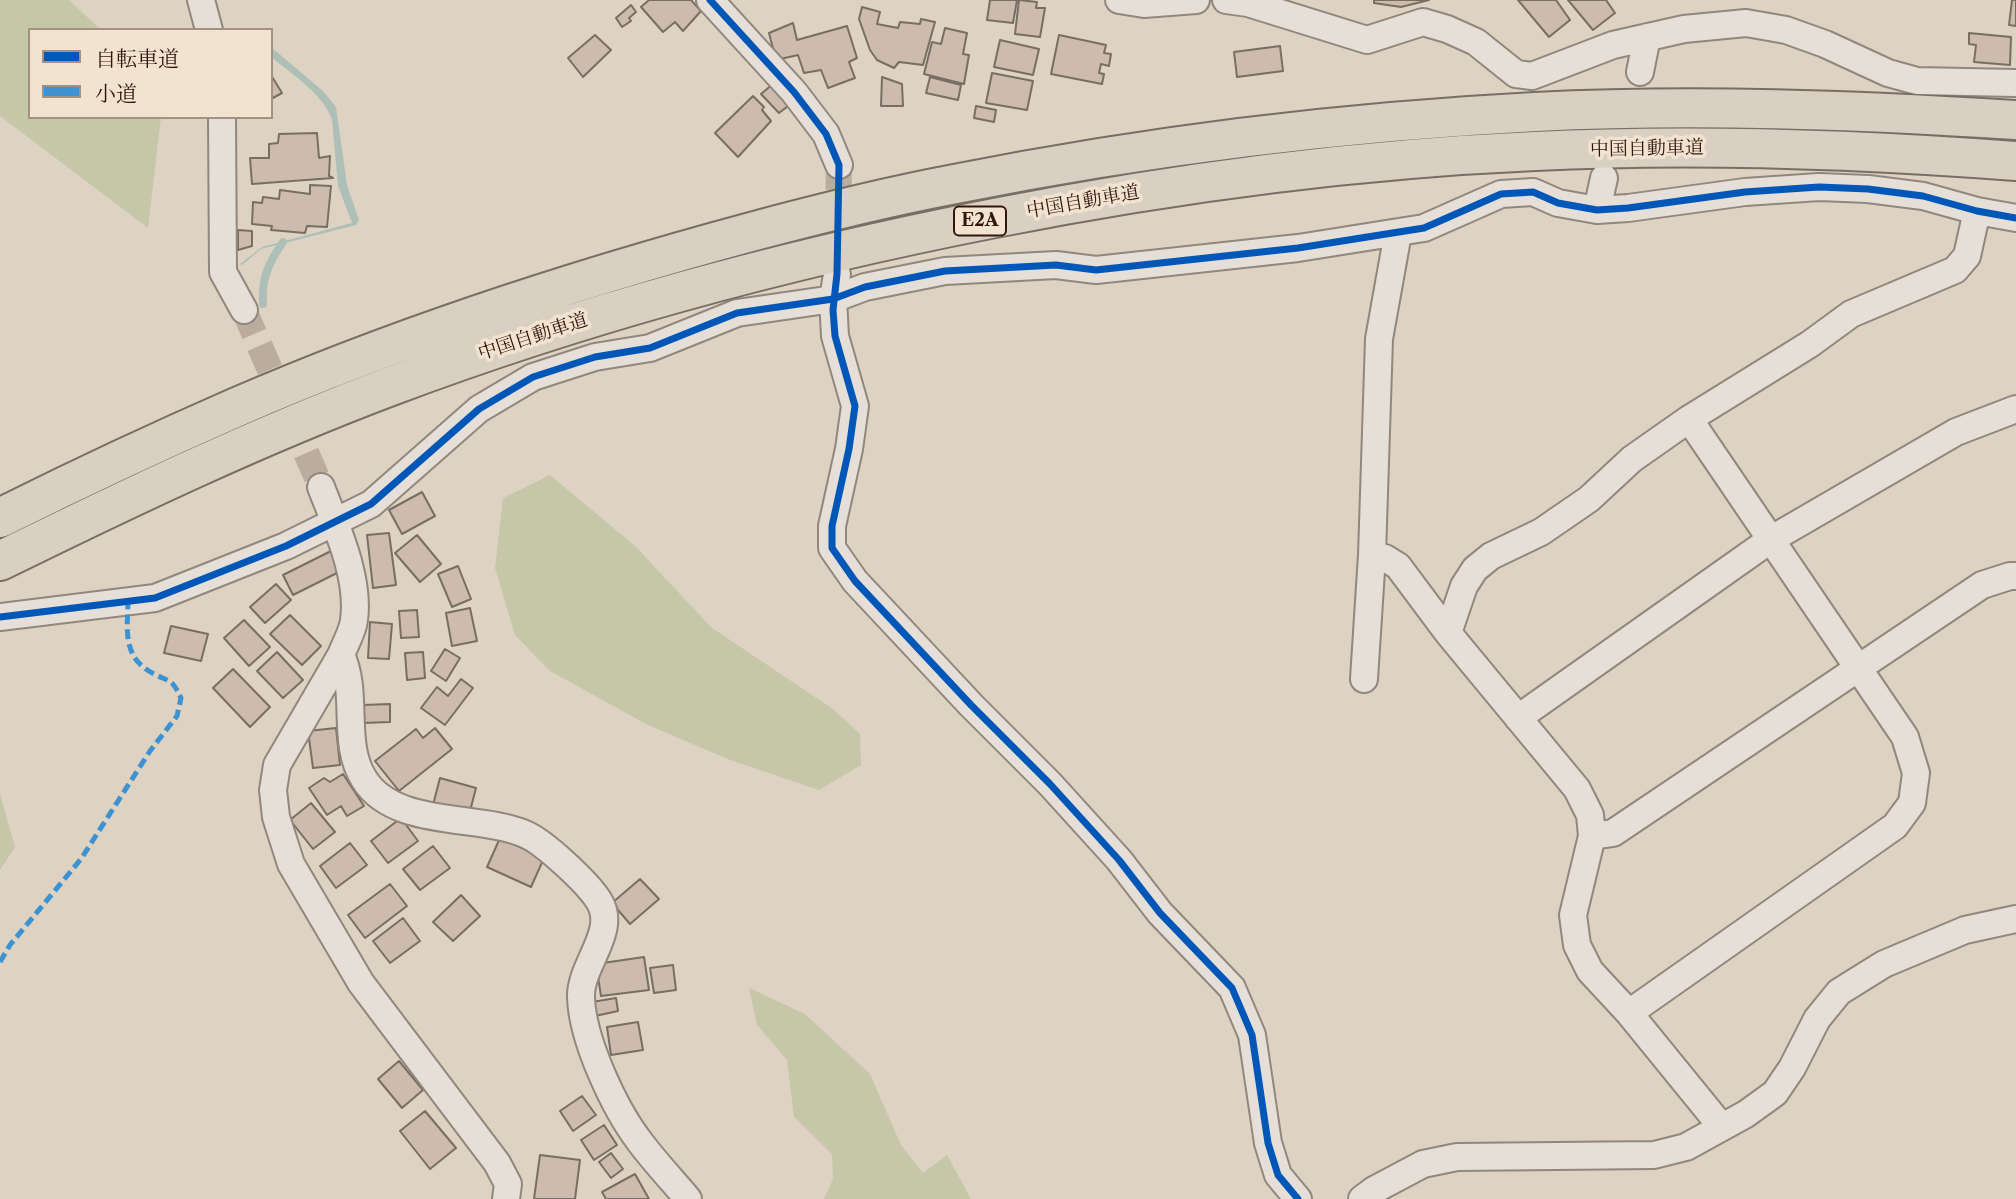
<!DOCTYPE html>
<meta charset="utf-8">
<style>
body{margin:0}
#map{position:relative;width:2016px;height:1199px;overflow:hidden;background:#ded2c2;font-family:"Libre Caslon Text","Noto Serif JP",serif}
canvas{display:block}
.legend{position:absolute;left:28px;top:28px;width:245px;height:91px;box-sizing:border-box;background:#f1e3d0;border:2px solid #a49182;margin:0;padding:9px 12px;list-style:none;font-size:21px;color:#31170c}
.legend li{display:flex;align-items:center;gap:14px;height:35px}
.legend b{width:35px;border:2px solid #a49182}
</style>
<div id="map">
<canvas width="2016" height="1199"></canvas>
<ul class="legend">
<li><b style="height:9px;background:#0057b8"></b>自転車道</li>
<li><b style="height:9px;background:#3d93d2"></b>小道</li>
</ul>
</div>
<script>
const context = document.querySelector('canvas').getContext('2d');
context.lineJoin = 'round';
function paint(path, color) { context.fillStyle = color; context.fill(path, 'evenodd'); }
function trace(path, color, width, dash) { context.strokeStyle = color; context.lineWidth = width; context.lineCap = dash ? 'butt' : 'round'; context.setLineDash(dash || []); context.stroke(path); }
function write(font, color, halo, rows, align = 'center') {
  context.font = font + ' "Libre Caslon Text","Noto Serif JP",serif'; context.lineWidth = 7; context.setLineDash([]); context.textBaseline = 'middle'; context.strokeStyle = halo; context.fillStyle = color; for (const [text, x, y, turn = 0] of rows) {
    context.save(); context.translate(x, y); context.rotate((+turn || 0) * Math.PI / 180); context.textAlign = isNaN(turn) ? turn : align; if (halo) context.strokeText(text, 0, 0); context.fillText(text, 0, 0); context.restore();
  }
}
paint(new Path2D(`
 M0,0H69L101,30H30V117H161L148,228L0,116Z
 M550,475L635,546L712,628L833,709L860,734L861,765L819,790L730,760L648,725L550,671L515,635L495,568L503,498Z
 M0,794L15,847L0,870Z
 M749,988L805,1014L870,1074L901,1145L923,1173L947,1155L971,1199H824L833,1179L832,1154L794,1117L787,1060L757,1025Z`), '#c5c7a8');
paint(new Path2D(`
 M271,47L323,91L336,107L347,185L359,220L356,225L261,249L242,265L240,264L262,247L352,223L338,186L332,119C321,92 293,75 271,57Z`), '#aebfb8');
trace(new Path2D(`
 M263,304C261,279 269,262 283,242`), '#aebfb8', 8);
const building = new Path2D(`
 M649,0H691L701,11L683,31L675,22L663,32L641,7Z
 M990,0H1017L1013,23L987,20Z
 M1019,0L1037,2L1036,8H1045L1040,37L1015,34Z
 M1374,0H1429L1401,7L1374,3Z
 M1518,0H1556L1570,20L1549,37Z
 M1568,0H1606L1615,13L1593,30Z
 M2012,0H2016V26L2009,25Z
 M631,5L636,12L629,18L631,21L622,27L616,18Z
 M862,7L880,12L877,24L898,28L900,22L920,24L921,19L935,22L923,65L899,62L894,68L877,60L870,50L859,19Z
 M793,23L797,40L847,26L857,58L849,62L855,78L828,88L821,70L804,73L798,55L776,60L769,33Z
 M945,28L967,33L963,54L969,55L964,84L924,74L932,42L941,44Z
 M1969,33L2011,37L2010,65L1974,62L1976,45L1969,44Z
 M595,35L611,50L583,77L568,58Z
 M1059,35L1106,45L1104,53L1111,54L1109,66L1101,64L1099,73L1104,74L1102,84L1051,74Z
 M1000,40L1039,49L1033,75L994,67Z
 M1280,46L1283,71L1237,77L1234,52Z
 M992,73L1033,81L1027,110L986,103Z
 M271,75L282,93L271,99Z
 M882,77L902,84L903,106H881Z
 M930,77L961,85L958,100L926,93Z
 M774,83L792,103L779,113L761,94Z
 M753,96L764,107L762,110L771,121L738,157L715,133Z
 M976,106L996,110L994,122L974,118Z
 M317,133L319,158L330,156L329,176L333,178L252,184L250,158H269V144L278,143L279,134Z
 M310,185L331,186L327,227L307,226L305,233L271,230L272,226L252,224L253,202L262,203L263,197L279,199L280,190L310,194Z
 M238,230L252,231V246L238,250Z
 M422,492L435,516L402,534L389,510Z
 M389,533L396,585L373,588L367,535Z
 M417,535L441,564L420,582L395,553Z
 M331,551L341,571L293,595L283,575Z
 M458,566L471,599L452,607L438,574Z
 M276,584L291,600L265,623L250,607Z
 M470,608L477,641L452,646L446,613Z
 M417,610L419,637L401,638L399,611Z
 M290,615L321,646L302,665L270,634Z
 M244,620L270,647L249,666L224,638Z
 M370,622L392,624L389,659L368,658Z
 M171,626L208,634L201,661L164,653Z
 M445,649L460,658L446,681L431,671Z
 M277,652L303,680L283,698L257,671Z
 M423,652L425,678L407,680L405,653Z
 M233,669L270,707L250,727L213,688Z
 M461,679L473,688L445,725L421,708L437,687L448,696Z
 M390,704V722L363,723V705Z
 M336,728L340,765L313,768L308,731Z
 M435,728L452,749L399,791L375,761L416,729L423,738Z
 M343,774L364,806L347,816L341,806L327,815L309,788L324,778L330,782Z
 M440,778L476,788L469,815L433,805Z
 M311,803L335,832L313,849L290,820Z
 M401,818L418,841L388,863L371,841Z
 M500,838L544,858L531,887L487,867Z
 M350,843L367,865L336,888L320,866Z
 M433,846L450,868L420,890L403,869Z
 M640,879L659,899L630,924L612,903Z
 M390,884L407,906L365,938L348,915Z
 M461,895L480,916L453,941L433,922Z
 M403,918L420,941L390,963L373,941Z
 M644,957L649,990L601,996L596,964Z
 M673,965L676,990L654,993L650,968Z
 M616,998L618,1011L595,1016L592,1002Z
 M638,1022L643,1050L611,1055L607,1027Z
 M399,1061L423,1090L402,1108L378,1079Z
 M582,1096L596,1115L573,1131L560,1111Z
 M425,1111L456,1148L430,1169L400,1131Z
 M604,1125L617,1145L594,1160L581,1140Z
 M611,1153L623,1169L611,1178L599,1162Z
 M540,1155L580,1160L575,1199H534Z
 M635,1174L649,1199H606L602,1192Z`);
paint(building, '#cdbbad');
trace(building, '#786e64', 2);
trace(new Path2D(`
 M837,268L839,165
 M244,310L321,487`), '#bbad9e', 26, [26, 13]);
const minor = new Path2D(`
 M201,0L209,30
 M710,0L794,92L826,134L839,165
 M1119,0L1144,4L1196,0
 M1226,0L1248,3L1367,40L1423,22L1447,29L1476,42L1516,74L1532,76L1613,45L1684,29L1746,23L1786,30L1825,44L1888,73L1917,81L2016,83
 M1640,72L1647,37
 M222,117L223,272L244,310
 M1597,210L1604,178
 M837,274L833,299L835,336L855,406L849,449L832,526V548L855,581L971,705L1050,784L1119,860L1160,913L1232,988L1252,1035L1268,1143L1278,1175L1298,1199
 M321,487C336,526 360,577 354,620C353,631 345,644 341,655C359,693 341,743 364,779C394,828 478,814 525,834C544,842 588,883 599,901C618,931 580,965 581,997C582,1039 614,1108 640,1142C655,1162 672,1180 688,1199
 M1372,555L1385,558L1398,566L1448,633L1577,789L1590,815L1592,836L1573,915L1577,945L1590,971L1629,1013L1721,1126
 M0,617L155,598L286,546L371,504L479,409L533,377L595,357L650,348L737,313L833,299L865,287L945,271L1056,265L1096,270L1298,248L1424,228L1501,194L1533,192L1558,203L1597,210L1628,208L1745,192L1819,187L1868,189L1923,196L1977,211L2016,218
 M1448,633L1464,586L1475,569L1491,556L1541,532L1589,499L1632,459L1689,419L1810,344L1851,314L1955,270L1967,256L1977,211
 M341,655L277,765L273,790L276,817L291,864L361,983L497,1163L508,1184L506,1199
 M1364,679L1372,555L1379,339L1398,233
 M1518,718L1770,540L1956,432L2016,409
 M1592,836L1613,833L1982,585L2010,576H2016
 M1629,1013L1895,826L1912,803L1916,773L1905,737L1689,419
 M1362,1199L1374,1190L1423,1164L1457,1157L1654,1155L1686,1147L1746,1114L1775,1093L1792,1068L1817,1019L1839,992L1884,964L1965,930L2016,919`);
const highway = new Path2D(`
 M0,518C78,479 157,442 237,407C403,335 577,279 751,232C818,214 886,197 955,184C1146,146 1341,122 1535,112C1695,104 1856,110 2016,120
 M0,561C128,498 258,436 391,386C588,312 790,258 995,218C1173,183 1354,159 1535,151C1695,143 1857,149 2016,161`);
trace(minor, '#91877c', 30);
trace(highway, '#786e64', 42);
trace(minor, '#e5dfd7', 26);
trace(highway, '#d9cfc2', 38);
trace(new Path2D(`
 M0,962L10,945L81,859L150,751L177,716L181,698C172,679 172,683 154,674C123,658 127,633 128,602`), '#3d93d2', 5, [10, 5]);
trace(new Path2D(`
 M710,0L794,92L826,134L839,165L837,274L833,310L835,336L855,406L849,449L832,526V548L855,581L971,705L1050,784L1119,860L1160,913L1232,988L1252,1035L1268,1143L1278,1175L1298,1199
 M0,617L155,598L286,546L371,504L479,409L533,377L595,357L650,348L737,313L833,299L865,287L945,271L1056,265L1096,270L1298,248L1424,228L1501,194L1533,192L1558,203L1597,210L1628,208L1745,192L1819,187L1868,189L1923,196L1977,211L2016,218`), '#0057b8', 7);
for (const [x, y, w] of [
 [980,221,52]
]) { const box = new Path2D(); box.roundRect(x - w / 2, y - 14.5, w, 29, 5); context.fillStyle = '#f1e3d0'; context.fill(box); trace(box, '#31170c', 2); }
write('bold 18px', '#31170c', null, [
 ["E2A",980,221]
]);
write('19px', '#31170c', '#f1e3d0', [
 ["中国自動車道",1647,149,-1],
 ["中国自動車道",1083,202,-10],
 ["中国自動車道",533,337,-18]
]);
</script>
